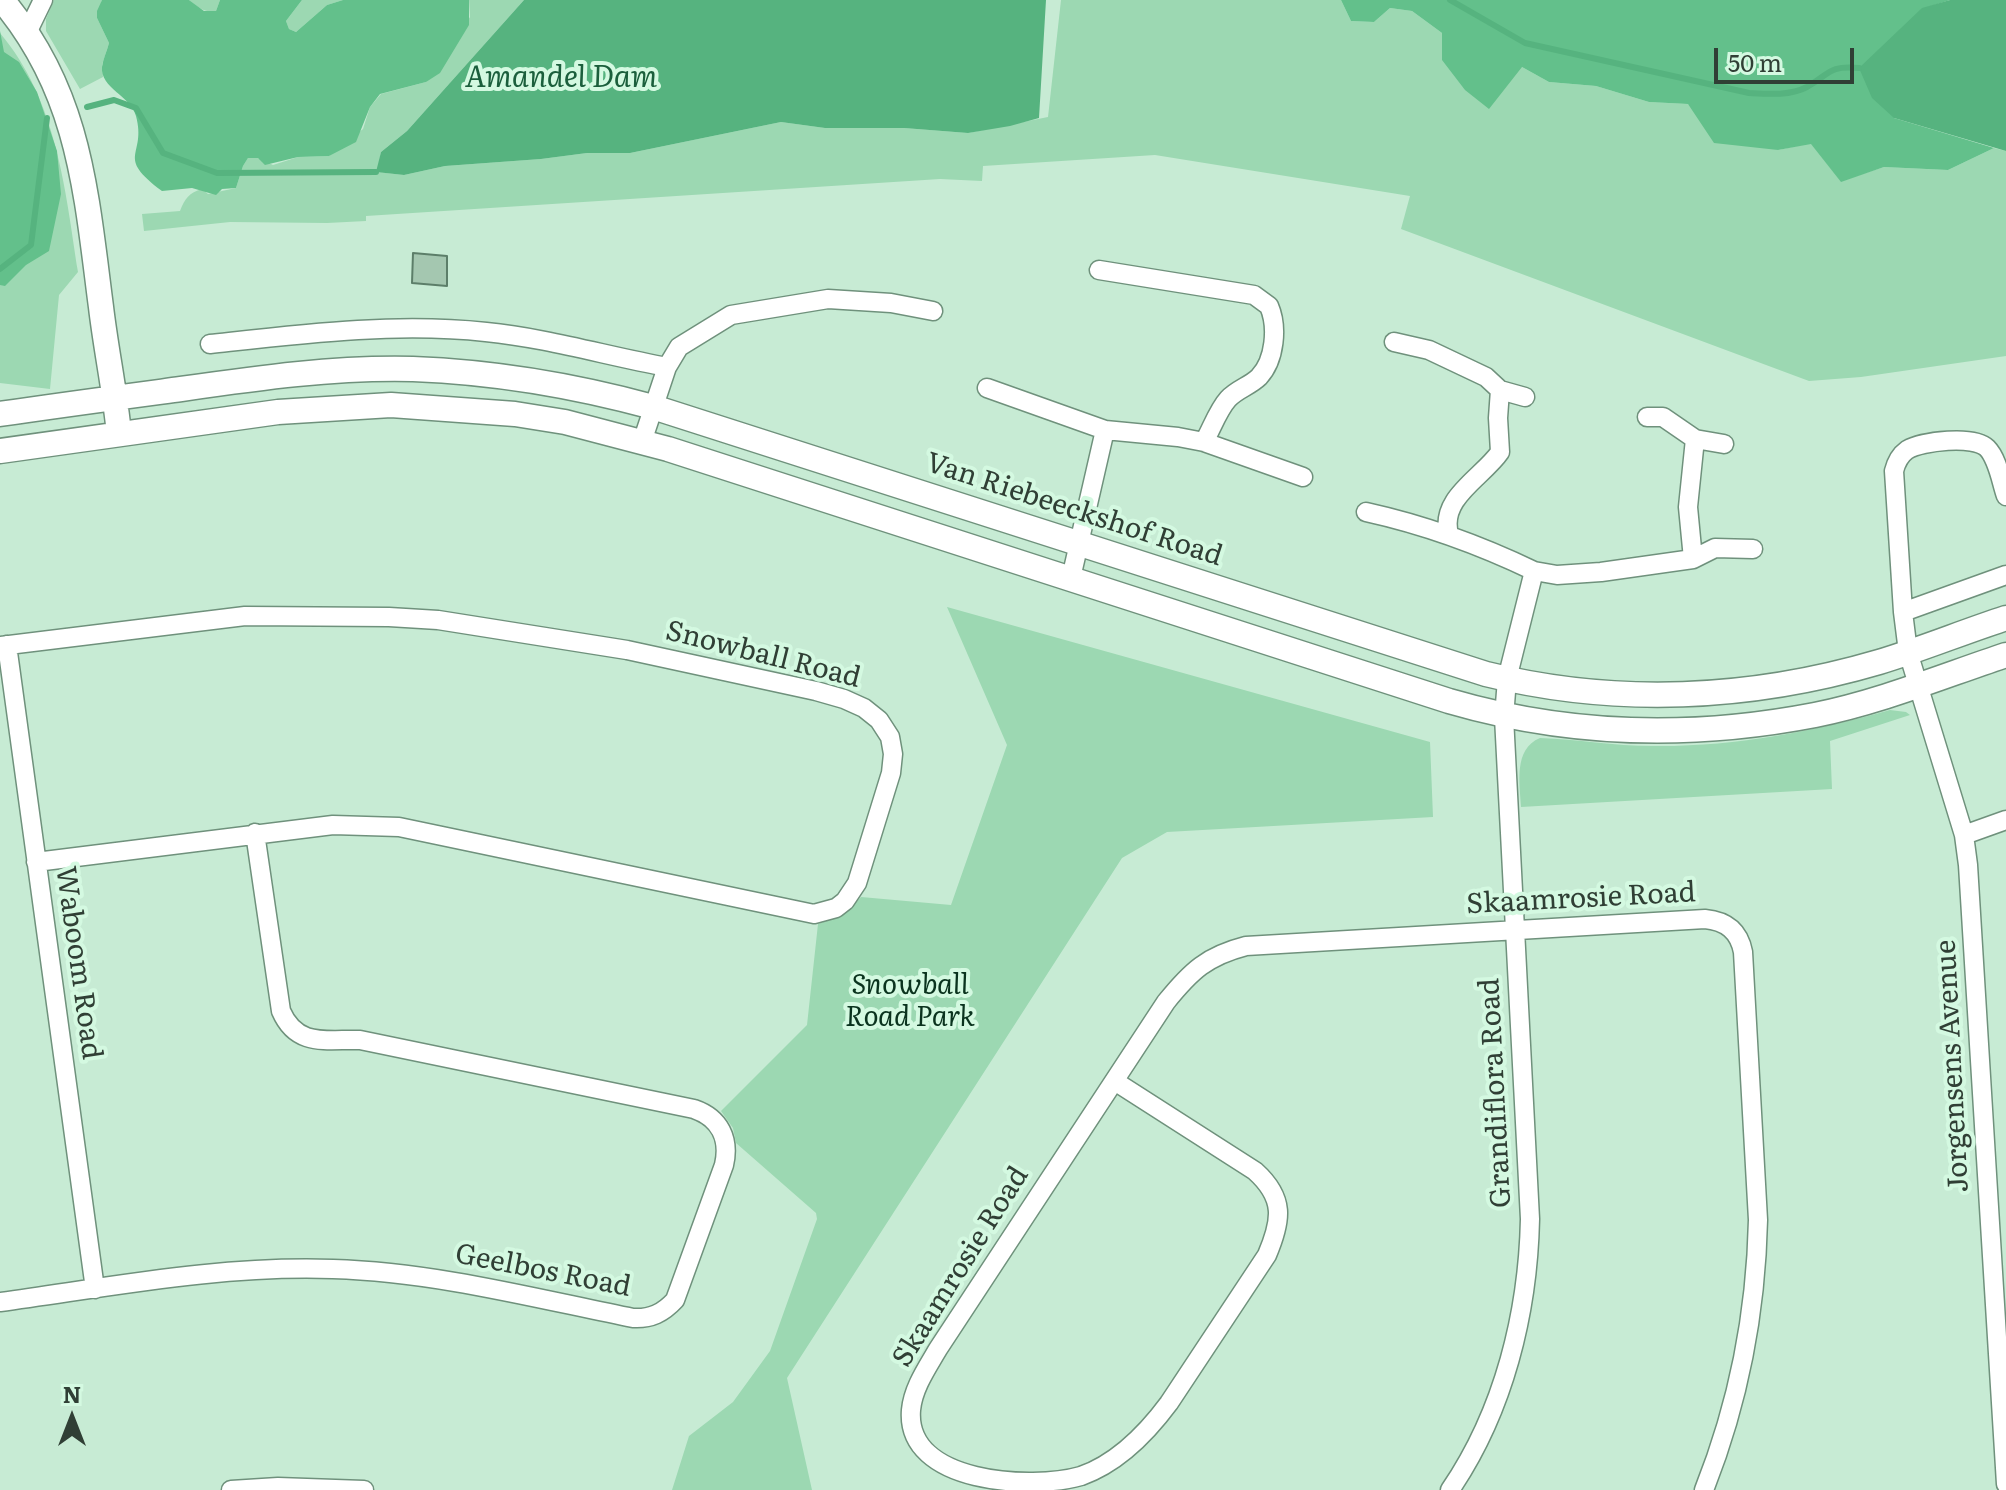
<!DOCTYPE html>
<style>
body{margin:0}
#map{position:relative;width:2006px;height:1490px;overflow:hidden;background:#c7ebd4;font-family:Literata,serif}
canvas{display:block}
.north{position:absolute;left:32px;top:1378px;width:80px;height:80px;-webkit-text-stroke:6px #d4f9e1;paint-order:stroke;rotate:0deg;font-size:22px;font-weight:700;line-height:32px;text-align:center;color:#303f35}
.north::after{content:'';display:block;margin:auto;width:28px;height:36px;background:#303f35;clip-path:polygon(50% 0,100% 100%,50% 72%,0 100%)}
.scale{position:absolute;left:1714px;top:48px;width:140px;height:36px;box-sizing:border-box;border:4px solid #303f35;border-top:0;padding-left:10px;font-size:24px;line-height:28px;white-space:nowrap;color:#303f35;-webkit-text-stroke:6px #d4f9e1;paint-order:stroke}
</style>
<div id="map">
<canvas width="2006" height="1490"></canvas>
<div class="north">N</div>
<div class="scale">50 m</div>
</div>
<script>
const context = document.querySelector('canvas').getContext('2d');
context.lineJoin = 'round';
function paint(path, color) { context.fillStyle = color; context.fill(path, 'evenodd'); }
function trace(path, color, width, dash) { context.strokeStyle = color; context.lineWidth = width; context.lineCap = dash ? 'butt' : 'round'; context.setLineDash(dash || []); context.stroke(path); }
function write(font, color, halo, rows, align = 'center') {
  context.font = font + ' Literata,serif'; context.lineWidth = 8; context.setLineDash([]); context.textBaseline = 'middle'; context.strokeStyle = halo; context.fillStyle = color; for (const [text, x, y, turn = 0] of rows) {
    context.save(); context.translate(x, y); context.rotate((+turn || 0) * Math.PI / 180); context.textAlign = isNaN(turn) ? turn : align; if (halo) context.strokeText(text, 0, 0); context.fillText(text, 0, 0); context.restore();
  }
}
paint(new Path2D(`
 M54,0H102L97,18L109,43L102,65L103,77L80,89L46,31V19Z
 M189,0H220L216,11C204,13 198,7 189,0Z
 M302,0H343L327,5L296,32L289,29L286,21Z
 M469,0H524L407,131L381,152L377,172L404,175L445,166L541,159L587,153H630L781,122L825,128H904L968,133L1048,117L1061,0H1341L1351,21L1374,22L1390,8L1412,11L1442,33V60L1522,67L1549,82L1596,86L1649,102L1688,104L1778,150L1811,143L1841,181L1884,167L1948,170L1994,148L2006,151V356L1861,377L1809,381L1401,229L1410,196L1155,155L983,166L982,181L940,179L366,216V221L327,223L230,222L144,231L142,214L180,211C185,198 189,193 202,189L208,194L236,188L243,166L248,158H258L273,165L298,157L329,156L363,129L370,107L381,94L426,82L470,17Z
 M0,33C57,101 65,188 78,272L59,295L50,389L0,383Z
 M947,607L1430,742L1433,817L1167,832L1122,858L787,1378L812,1490H672L689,1436L733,1402L770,1351L817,1219L816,1213L736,1143L733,1128L721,1111L807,1025L818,924L843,915L861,897L951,905L1007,745Z
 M1890,710L1906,712L1910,715L1830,741L1832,789L1521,807C1520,784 1513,749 1540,738C1577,739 1614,746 1652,746C1733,747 1811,732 1890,710Z`), '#9cd8b2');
paint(new Path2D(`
 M102,0H189L204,11H216L220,0H302L286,21L289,29L296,32L327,5L343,0H469V25L440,73L426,82L380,94L370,107L356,142L329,156L298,157L265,165L258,158H248L243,166L236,188L222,189L216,195L192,188L162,191C114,155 147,157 136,116C131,96 100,88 102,67C103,59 107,51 109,43L97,18V11Z
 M1341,0H1950L1922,9L1894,118L1994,148L1948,170L1884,167L1841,182L1811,144L1778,150L1714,143L1688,104L1649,102L1596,86L1549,82L1522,67L1489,109L1465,90L1442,60V33L1412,11L1390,8L1374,22L1351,21Z
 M0,31L4,52L19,62L37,92L57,151L61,194L49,251L26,265L5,286L0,285Z`), '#63c08b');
paint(new Path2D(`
 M524,0H1046L1039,118L1010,126L968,133L904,128H825L781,122L630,153H587L541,159L445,166L404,175L376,172L381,152L407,131Z
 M1950,0H2006V151L1894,118L1872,98L1859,68L1922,8Z`), '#56b37f');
trace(new Path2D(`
 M1450,0L1525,43L1749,93C1767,94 1790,96 1807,87C1830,74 1828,65 1859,68
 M87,107L114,100L136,108L163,153L217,173L376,172
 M0,269L31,245L47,118`), '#56b37f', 6);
const building = new Path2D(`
 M413,253L447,256V286L412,283Z`);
paint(building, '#a4c7b0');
trace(building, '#5c7e69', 2);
const street = new Path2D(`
 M27,33L43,0
 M1099,270L1254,295L1269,306C1278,327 1275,360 1259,377C1250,386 1237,389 1228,399C1218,410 1212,428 1204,442
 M1394,342L1429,350L1486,377L1500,390L1525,397
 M210,344C301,334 395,322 486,332C547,338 607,356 667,367
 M987,388L1105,430L1178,437L1204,442L1303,477
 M1647,417H1663L1695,439L1724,444
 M642,442L667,367L679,347L731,315L828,299L891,303L933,311
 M2006,496C2001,482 1998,459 1987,448C1974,435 1922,441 1907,450C1900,455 1896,463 1894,471L1903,612L1908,652L1964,835L1968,865L2006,1484
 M1366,512C1425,525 1480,545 1534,571
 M1449,534C1439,498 1483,477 1500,452L1498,418L1500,390
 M1693,559L1688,507L1695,439
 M1071,578L1105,430
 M1903,612L2006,575
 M7,645L95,1289
 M0,646L245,616L389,617L438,620L627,650L816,691L844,699L864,708L879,720L890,737L893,754L891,773L857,883L845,901L836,908L814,914L399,827L333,825L36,862
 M1964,835L2006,820
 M1116,1082L1255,1171C1285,1198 1282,1220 1267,1255L1169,1403C1146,1434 1118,1463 1081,1476C1032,1490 905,1484 911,1410C913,1388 927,1368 938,1349L1166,1002C1191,971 1207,956 1246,946L1705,919C1726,921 1739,931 1743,952L1758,1220C1756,1315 1739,1402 1704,1490
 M0,1302C110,1287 221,1265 333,1269C434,1272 534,1298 633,1318C651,1319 663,1313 675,1300L724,1165C730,1139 720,1118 694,1109L360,1040C327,1039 297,1048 281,1011L255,833
 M231,1490L278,1487L364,1490
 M1450,1490C1504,1411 1528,1313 1530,1219L1504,717L1507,679L1534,571L1557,575L1601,572L1693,559L1715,548L1753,549`);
const secondary = new Path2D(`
 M2,0C80,92 86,192 101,307C106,350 115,391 119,434
 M0,414C60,405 121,397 181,389C258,378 335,367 413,369C493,372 576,386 653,407L1486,674C1616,706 1750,700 1879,662C1922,649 1963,632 2006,618
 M0,451L278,412L391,405L515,414L565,422L668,449L1449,701C1569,736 1691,739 1815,715C1880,702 1943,676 2006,655`);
trace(street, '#6f917c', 21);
trace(secondary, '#6f917c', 27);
trace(street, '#fff', 18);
trace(secondary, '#fff', 24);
write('28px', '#303f35', '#d4f9e1', [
 ["Van Riebeeckshof Road",1074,510,18],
 ["Snowball Road",763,655,14],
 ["Skaamrosie Road",1581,899,-3],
 ["Waboom Road",78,963,82],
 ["Jorgensens Avenue",1953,1066,-93],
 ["Grandiflora Road",1496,1093,-93],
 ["Skaamrosie Road",961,1267,-58],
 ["Geelbos Road",543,1271,11]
]);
write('italic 28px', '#0a331e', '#d4f9e1', [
 ["Snowball",910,986],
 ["Road Park",910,1018]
]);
write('italic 30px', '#1b5f3c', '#d4f9e1', [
 ["Amandel Dam",561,78]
]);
</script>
